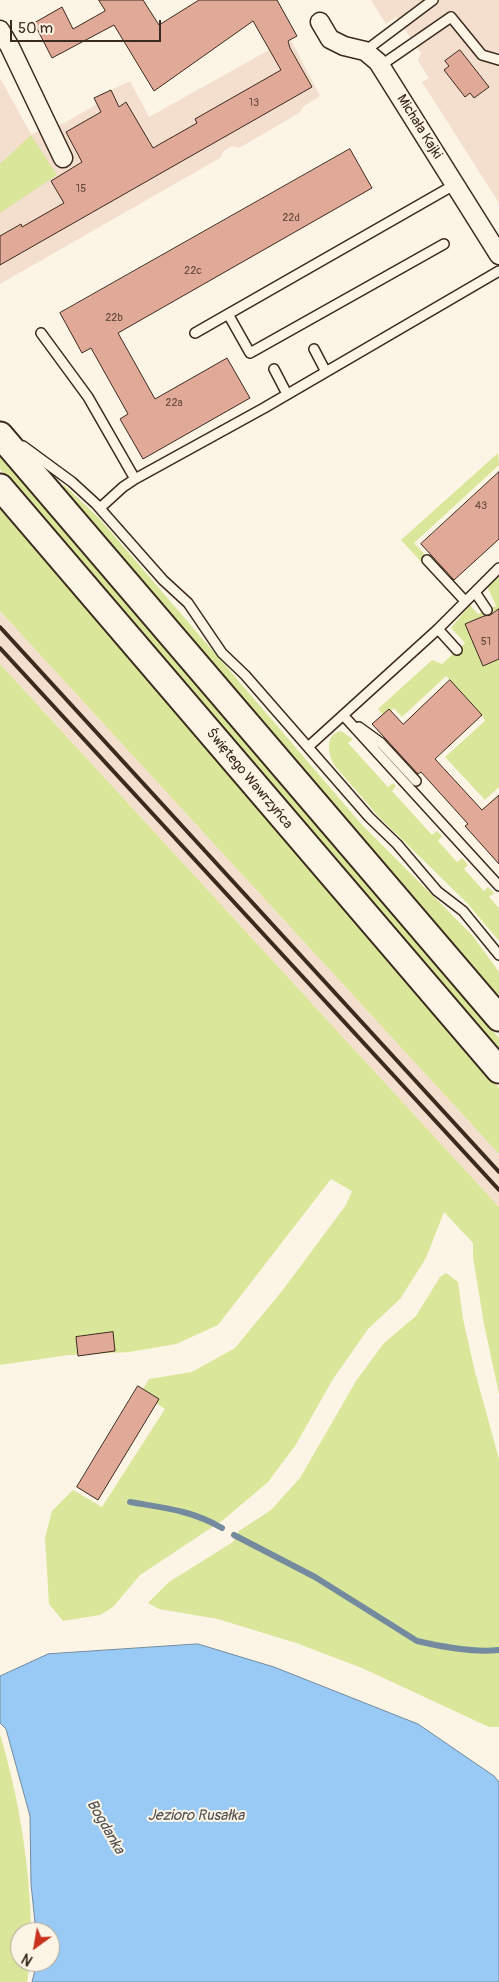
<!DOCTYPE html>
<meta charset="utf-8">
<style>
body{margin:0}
#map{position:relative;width:499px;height:1982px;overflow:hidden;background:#fcf5e5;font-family:Pangolin,sans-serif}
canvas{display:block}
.north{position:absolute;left:10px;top:1922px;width:50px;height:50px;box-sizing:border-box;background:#fcf5e5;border:1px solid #afa495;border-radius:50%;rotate:212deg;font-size:14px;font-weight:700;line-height:20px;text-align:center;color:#3b2a1e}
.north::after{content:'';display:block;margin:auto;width:18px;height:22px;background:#c8321e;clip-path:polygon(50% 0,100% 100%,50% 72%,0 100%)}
.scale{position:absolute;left:10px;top:20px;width:151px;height:22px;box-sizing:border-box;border:2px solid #3b2a1e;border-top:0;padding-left:6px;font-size:15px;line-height:18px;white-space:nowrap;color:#3b2a1e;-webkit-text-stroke:4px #fcf5e5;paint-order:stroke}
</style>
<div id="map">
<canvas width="499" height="1982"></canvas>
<div class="north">N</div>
<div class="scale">50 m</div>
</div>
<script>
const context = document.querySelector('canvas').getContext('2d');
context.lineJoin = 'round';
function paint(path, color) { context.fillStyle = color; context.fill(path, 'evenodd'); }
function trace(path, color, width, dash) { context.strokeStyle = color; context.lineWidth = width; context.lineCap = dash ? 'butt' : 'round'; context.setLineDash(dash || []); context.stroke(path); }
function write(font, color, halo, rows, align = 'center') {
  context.font = font + ' Pangolin,sans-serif'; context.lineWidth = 4; context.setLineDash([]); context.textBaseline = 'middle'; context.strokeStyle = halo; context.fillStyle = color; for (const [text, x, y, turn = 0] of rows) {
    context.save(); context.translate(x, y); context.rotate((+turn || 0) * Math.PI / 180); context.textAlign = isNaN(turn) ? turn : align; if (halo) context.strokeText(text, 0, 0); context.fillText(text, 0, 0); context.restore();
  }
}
paint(new Path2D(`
 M371,0H499V203L422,82L429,78L418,61L421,53L396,17L386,24Z
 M291,40L320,96L304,106L299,113L239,148L232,146L224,151L220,158L0,284V78L31,134L64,123L97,104L94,98L130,81L149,117L269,50L270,51Z
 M0,611L499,1154V1207L0,664Z`), '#f4dece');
paint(new Path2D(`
 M31,135L57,175L0,213V164Z
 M498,453L499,465L414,543L429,559L423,564L401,540Z
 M0,454L499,1038V1053L0,469Z
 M64,485L98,517L363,826L472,935L499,972V1000L61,487Z
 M0,506L499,1088V1154L0,611Z
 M499,576V609L465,624L483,666L499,659V787L485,800L445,757L485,721L482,715L446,676L402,717L394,708L391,711L389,709L383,715L378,709L432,660L442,664L465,643L451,628L470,605L478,614L496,606L487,586Z
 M0,664L499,1207V1394L484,1324L473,1257V1243L444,1212L426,1258L400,1299L368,1329L333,1379L295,1446L268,1482L223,1520L140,1575L113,1607L100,1615L63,1621L49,1604L45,1538L52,1511L73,1490L102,1507L165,1409L141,1393L149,1379L192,1372L235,1348L282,1291L346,1205L352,1191L331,1179L218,1325L176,1344L129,1352L69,1355L0,1365Z
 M341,731L353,739L348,743L388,787L393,783L396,786L392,791L432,835L437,831L442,836L438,841L457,862L462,858L468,865L464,869L484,891L488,887L494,893L489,897L499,908V941L467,903L377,815L335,766C328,756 324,734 341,731Z
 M446,1273L458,1282L463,1319L475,1372L499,1459V1727H489L362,1668L296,1643L218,1619L159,1609L148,1603L169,1582L233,1542L239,1531L271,1510L300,1478L356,1381L384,1343L416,1316L440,1277Z
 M0,1734C19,1798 30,1865 31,1932H20V1962H30L27,1982H0Z`), '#dae699');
const water = new Path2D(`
 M198,1644L274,1667L418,1724L494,1776L499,1782V1982H32L37,1962H50V1932H36L31,1884L30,1816L6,1729L0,1723V1676L48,1654Z`);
paint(water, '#98caf5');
trace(water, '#738a9f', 1);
trace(new Path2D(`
 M130,1502C164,1508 191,1510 222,1528
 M234,1535L315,1577L417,1641C443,1647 473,1653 499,1650`), '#738a9f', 6);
const building = new Path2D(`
 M99,0H143L159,25L199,0H277L297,36L288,41L290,48L312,87L0,265V236L21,224L22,227L64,203L51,181L82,162L66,132L101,112L94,98L111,90L119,107L126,102L153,148L197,123L195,119L281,70L253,21L154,91L114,25L52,58L34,23L62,7L73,29L105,11Z
 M460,50L489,87L474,98L470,93L465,97L444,70L449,66L445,61Z
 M350,149L372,188L118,333L155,399L227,358L250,398L143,459L120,419L128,414L91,348L82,353L60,313Z
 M499,472V539L454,580L421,544Z
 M499,609V659L483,666L465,624L484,616L490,615Z
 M450,680L482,715L435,759L482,810L499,795V864L465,826L468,824L421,772L418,774L372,724L389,709L403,724Z
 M113,1332L115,1351L78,1356L76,1337Z
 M138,1386L159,1399L98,1500L77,1487Z`);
paint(building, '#e1aa98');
trace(building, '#3b2a1e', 1);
const lane = new Path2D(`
 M365,51L433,0
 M380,66L451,17L482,55L499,60
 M228,314L250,353L444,244
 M41,333L88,397L135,479
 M195,333L454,185
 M314,349L326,372
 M274,369L287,394
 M23,446L72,482L96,504L163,580L188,603L222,653L245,675L369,817L397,844L437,891L463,911L499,955
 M100,508L123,487L135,479L264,408L499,271
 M427,560L465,601
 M475,592L487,610
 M438,629L457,650
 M343,715L499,886
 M359,727L381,743L416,781
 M308,747L438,629L499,568`);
const street = new Path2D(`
 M320,22L330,39L344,46L365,51L378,62L499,255
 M0,30L10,47L63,158`);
const secondary = new Path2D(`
 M0,435L499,1018
 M0,487L499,1070`);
trace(lane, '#3b2a1e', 12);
trace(street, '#3b2a1e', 21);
trace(secondary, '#3b2a1e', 29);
trace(lane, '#fcf5e5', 9);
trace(street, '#fcf5e5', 18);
trace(secondary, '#fcf5e5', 25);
trace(new Path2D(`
 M0,627L499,1172
 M0,648L499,1190`), '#3b2a1e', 4);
write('11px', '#644a3c', null, [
 ["13",254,103],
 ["15",81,189],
 ["22d",291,218],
 ["22c",193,271],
 ["22b",114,318],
 ["22a",174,403],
 ["43",481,506],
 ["51",486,642]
]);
write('14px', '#3b2a1e', '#fcf5e5', [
 ["Michała Kajki",419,127,58],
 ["Świętego Wawrzyńca",249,779,50]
]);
write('italic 15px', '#525254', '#fcf5e5', [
 ["Jezioro Rusałka",196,1816],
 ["Bogdanka",105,1827,60]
]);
</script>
